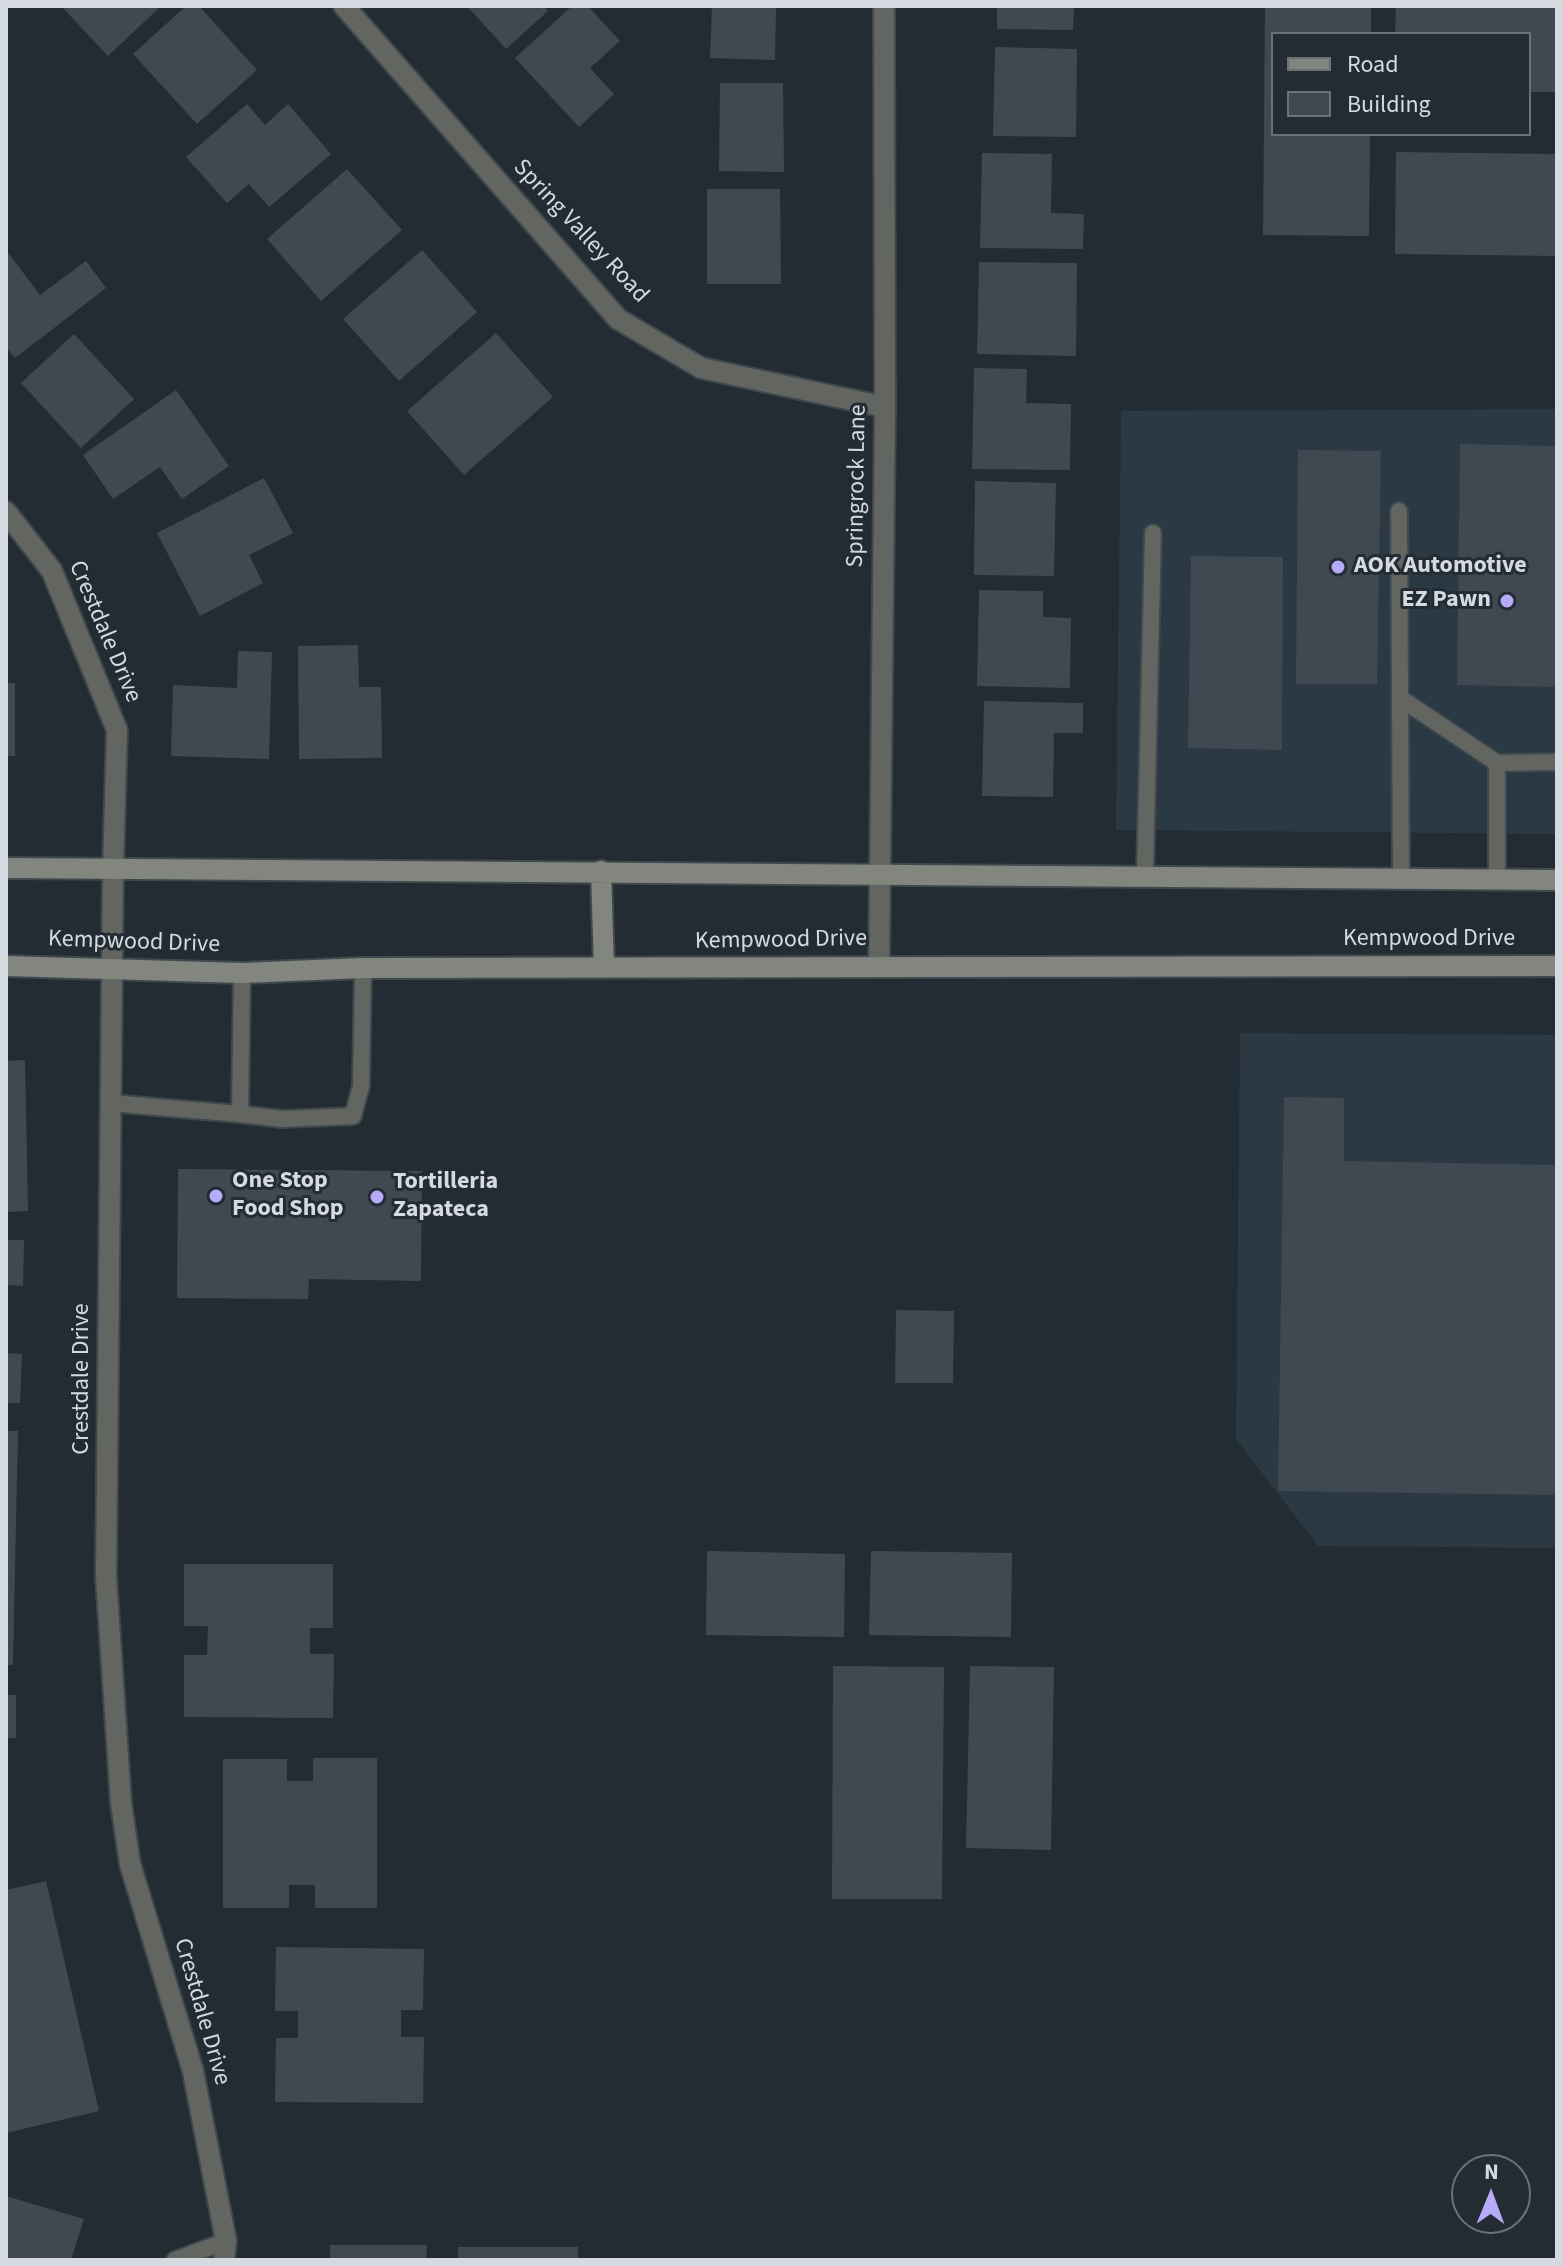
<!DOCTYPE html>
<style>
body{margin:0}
#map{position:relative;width:1563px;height:2266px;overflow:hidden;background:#232c33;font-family:"Source Sans 3",sans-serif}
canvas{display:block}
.frame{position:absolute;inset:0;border:8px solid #d4dadf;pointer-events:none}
.legend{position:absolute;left:1271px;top:32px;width:260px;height:104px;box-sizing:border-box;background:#232c33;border:2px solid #6a7278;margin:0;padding:10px 14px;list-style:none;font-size:24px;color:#d4dadf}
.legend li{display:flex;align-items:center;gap:16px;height:40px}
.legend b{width:40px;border:2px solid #6a7278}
.north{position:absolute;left:1451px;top:2154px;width:80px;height:80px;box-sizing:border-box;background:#232c33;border:2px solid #6a7278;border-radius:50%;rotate:1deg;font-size:22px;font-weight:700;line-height:32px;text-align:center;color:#d4dadf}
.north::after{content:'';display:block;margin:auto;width:28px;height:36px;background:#b7abf7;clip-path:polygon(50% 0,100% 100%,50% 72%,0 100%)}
</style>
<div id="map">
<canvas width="1563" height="2266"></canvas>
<div class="frame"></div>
<ul class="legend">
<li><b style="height:10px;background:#83867e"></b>Road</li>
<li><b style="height:22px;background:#404951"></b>Building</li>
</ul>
<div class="north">N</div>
</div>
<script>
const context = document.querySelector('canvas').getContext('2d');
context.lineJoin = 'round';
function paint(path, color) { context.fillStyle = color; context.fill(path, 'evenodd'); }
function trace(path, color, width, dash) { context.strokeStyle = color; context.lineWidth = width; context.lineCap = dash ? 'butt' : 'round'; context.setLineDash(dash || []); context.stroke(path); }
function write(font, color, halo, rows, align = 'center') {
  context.font = font + ' "Source Sans 3",sans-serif'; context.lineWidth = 6; context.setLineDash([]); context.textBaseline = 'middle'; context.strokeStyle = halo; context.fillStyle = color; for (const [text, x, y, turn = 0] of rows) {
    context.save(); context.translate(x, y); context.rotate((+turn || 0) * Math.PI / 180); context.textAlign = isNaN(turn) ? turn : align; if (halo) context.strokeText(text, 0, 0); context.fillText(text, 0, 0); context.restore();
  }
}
paint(new Path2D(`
 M1557,409V834L1116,830L1121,411Z
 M1240,1033L1557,1035V1548L1318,1546L1236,1439Z`), '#2a3943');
paint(new Path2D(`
 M61,6H161L108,56Z
 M186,6H199L257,70L197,124L133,54Z
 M467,6H544L548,11L506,49Z
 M572,6H588L620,41L590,68L614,94L579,127L515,58Z
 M712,6H776L775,60L710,58Z
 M997,6H1074L1073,30L997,29Z
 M1265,6H1371V34H1273V134H1370L1369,236L1263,235Z
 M1396,6H1557V92H1529V34H1395Z
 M995,47L1077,49L1076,137L993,136Z
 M720,83H783L784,172L719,171Z
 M247,104L265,125L288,104L331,154L269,207L249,184L227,203L186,157Z
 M1396,152L1557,154V256L1395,254Z
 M982,153L1052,154L1051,213L1084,214L1083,249L980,248Z
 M347,169L402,230L321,301L267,239Z
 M707,189H780L781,284H707Z
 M6,250L40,295L86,261L106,288L15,358L6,347Z
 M422,250L477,312L399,381L343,319Z
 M979,262L1077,263L1076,356L977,354Z
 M496,333L553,397L464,475L407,411Z
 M74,334L134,399L81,448L21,383Z
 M974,368L1027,369L1026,403L1071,404L1070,470L972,469Z
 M176,390L229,466L182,499L160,467L113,499L83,455Z
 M1460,444L1557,446L1555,687L1457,685Z
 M1298,450L1381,451L1377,684H1296Z
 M264,478L293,533L249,555L263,583L200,616L157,533Z
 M975,481L1056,483L1054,576L974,575Z
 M1191,556L1283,557L1282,750L1188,748Z
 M979,590L1043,591V617L1071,618L1070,688L977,686Z
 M358,645L359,687H381L382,758L299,759L298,646Z
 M238,651L272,652L269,759L171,756L173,685L237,688Z
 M6,683H15V756H6Z
 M984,701L1083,703V733H1054L1053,797L982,796Z
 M25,1060L28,1211L6,1212V1061Z
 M1284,1097L1344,1098V1161L1557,1165V1495L1278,1491Z
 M178,1169L422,1171L421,1281L309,1279L308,1299L177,1298Z
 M6,1240H24L23,1286L6,1285Z
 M896,1310L954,1311L953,1383H895Z
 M6,1353L22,1354L20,1403H6Z
 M6,1431H18L13,1665H6Z
 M707,1551L845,1554L844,1637L706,1635Z
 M871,1551L1012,1553L1011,1637L869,1635Z
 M184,1564H333V1628H310V1654H334L333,1718L184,1717V1655H207L208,1626H184Z
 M833,1666L944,1667L942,1899H832Z
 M970,1666L1054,1667L1051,1850L966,1848Z
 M6,1695H16V1738H6Z
 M313,1758H377V1908H315V1885H289V1908H223V1759H287V1781H313Z
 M46,1881L99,2111L6,2133V1890Z
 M276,1947L424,1949L423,2010H401V2037H424L423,2103L275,2102L276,2038H298V2011H275Z
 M6,2196L84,2219L71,2260H6Z
 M330,2245H427L426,2260H330Z
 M458,2247H578V2260H458Z`), '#404951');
const service = new Path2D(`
 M1399,511L1401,877
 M1400,698L1497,763
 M1145,874L1153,533
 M1497,879V763L1557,762
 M242,973L240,1114L282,1119L353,1116L361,1086L363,968
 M110,1103L240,1114
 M175,2260L226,2241`);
const minor = new Path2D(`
 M344,6L618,319L701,368L885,407
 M6,512L52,571L117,730L113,869
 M879,966L885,407L884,6`);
const tertiary = new Path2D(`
 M113,869L106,1576L121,1803L130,1864L193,2071L226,2241L224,2260`);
const secondary = new Path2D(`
 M6,868L1557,880
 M601,871L604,968
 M6,966L242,973L363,968L1557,966`);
trace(service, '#3f484f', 20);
trace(minor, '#3f484f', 24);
trace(tertiary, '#3f484f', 24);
trace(secondary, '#3f484f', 24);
trace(service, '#636560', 16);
trace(minor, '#636560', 20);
trace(tertiary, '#636560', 20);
trace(secondary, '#83867e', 20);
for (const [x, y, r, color] of [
 [1338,567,8,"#b7abf7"],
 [1507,601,8,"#b7abf7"],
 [216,1196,8,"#b7abf7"],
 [377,1197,8,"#b7abf7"]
]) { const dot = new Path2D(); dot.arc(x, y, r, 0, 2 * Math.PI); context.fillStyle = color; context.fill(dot); trace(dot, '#232c33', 3); }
write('24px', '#d4dadf', '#232c33', [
 ["Spring Valley Road",580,232,47],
 ["Springrock Lane",858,486,-89],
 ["Crestdale Drive",104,632,67],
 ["Kempwood Drive",1429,940],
 ["Kempwood Drive",781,941,-1],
 ["Kempwood Drive",134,943,2],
 ["Crestdale Drive",83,1379,-90],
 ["Crestdale Drive",201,2012,74]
]);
write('bold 24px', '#d4dadf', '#232c33', [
 ["AOK Automotive",1354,567],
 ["EZ Pawn",1491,601,"right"],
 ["One Stop",232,1182],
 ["Food Shop",232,1210],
 ["Tortilleria",393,1183],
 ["Zapateca",393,1211]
], 'left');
</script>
